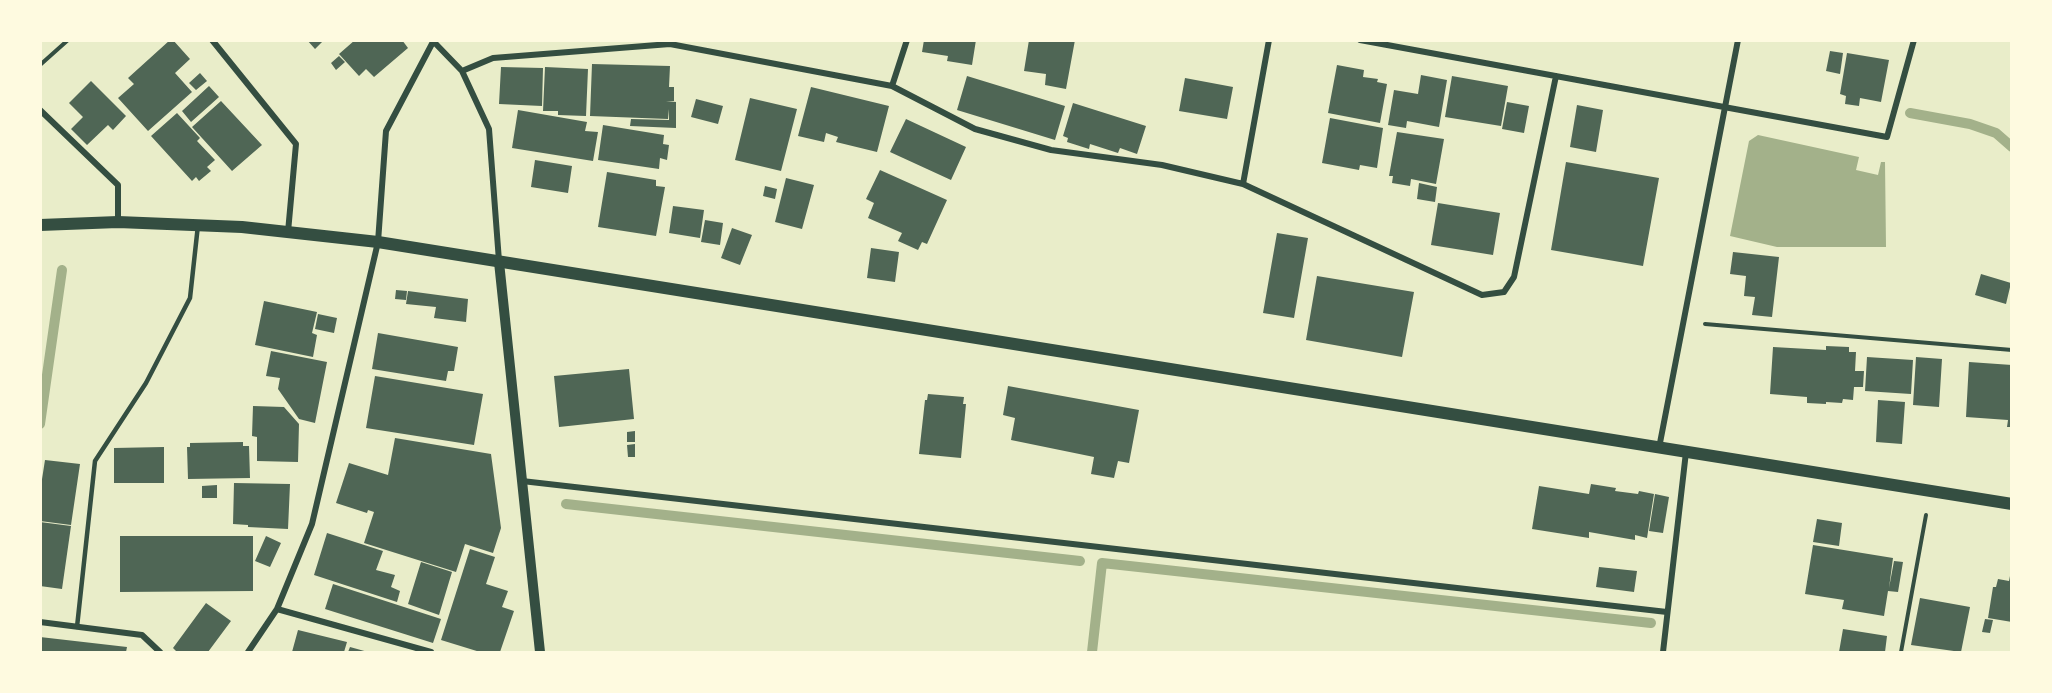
<!DOCTYPE html>
<style>
body{margin:0}
#map{position:relative;width:2052px;height:693px;overflow:hidden;background:#e9edc9;font-family:Ubuntu,sans-serif}
canvas{display:block}
.frame{position:absolute;inset:0;border:42px solid #fefae0;pointer-events:none}
</style>
<div id="map">
<canvas width="2052" height="693"></canvas>
<div class="frame"></div>
</div>
<script>
const context = document.querySelector('canvas').getContext('2d');
context.lineJoin = 'round';
function paint(path, color) { context.fillStyle = color; context.fill(path, 'evenodd'); }
function trace(path, color, width, dash) { context.strokeStyle = color; context.lineWidth = width; context.lineCap = dash ? 'butt' : 'round'; context.setLineDash(dash || []); context.stroke(path); }
paint(new Path2D(`
 M1758,135L1859,157L1856,170L1878,175L1881,162H1885L1886,247H1777L1730,236L1749,141Z`), '#a3b18a');
trace(new Path2D(`
 M1910,113L1970,124L1996,133L2012,147
 M40,424L62,270
 M566,504L1080,561
 M1092,652L1102,563L1651,623`), '#a3b18a', 10);
paint(new Path2D(`
 M170,40H173L190,59L175,73L192,92L148,131L118,98L134,84L128,78Z
 M307,40H324L315,49Z
 M355,40H402L408,48L374,77L366,69L359,76L339,54Z
 M924,40H976L972,65L947,61L948,56L922,52Z
 M1029,40H1075L1066,89L1045,85L1046,74L1024,71Z
 M1830,51L1843,53L1840,74L1826,71Z
 M1847,53L1889,60L1881,102L1860,98L1859,106L1845,104L1846,96L1840,94Z
 M339,56L345,62L336,70L331,63Z
 M592,64L670,66L669,87H674V101H666L676,102V128L630,126L631,119L669,120V109L668,119L590,116Z
 M1337,65L1364,70L1363,77L1378,79L1377,82L1387,84L1380,123L1328,113Z
 M501,67L543,68L542,106L499,104Z
 M545,67L588,69L586,116L558,115V111H543Z
 M200,73L207,81L196,90L189,83Z
 M1421,75L1447,80L1439,127L1407,121L1406,128L1388,125L1394,90L1418,94Z
 M967,76L1065,106L1055,140L957,110Z
 M1452,76L1508,86L1501,126L1445,117Z
 M1185,78L1233,87L1227,119L1179,111Z
 M91,81L126,116L113,130L108,125L87,145L71,129L83,117L69,103Z
 M209,86L219,97L191,122L182,111Z
 M811,87L889,106L877,152L836,142L838,137L826,133L824,142L798,136Z
 M750,98L797,109L781,171L735,160Z
 M696,99L723,106L718,124L691,117Z
 M221,101L262,145L232,171L192,127Z
 M1507,102L1529,106L1524,133L1502,129Z
 M1073,103L1146,126L1137,154L1120,148L1118,153L1090,144L1089,149L1067,142L1068,138L1063,136Z
 M1577,105L1603,110L1596,152L1570,147Z
 M518,110L587,122L585,131L598,132L593,161L512,148Z
 M177,113L200,138L197,141L215,160L207,167L211,171L199,181L196,177L192,181L151,136Z
 M1330,118L1383,128L1377,168L1360,165L1359,170L1322,163Z
 M906,119L966,147L951,180L890,152Z
 M603,125L664,135L663,144L669,145L667,160L660,158L659,169L598,160Z
 M1397,132L1444,139L1436,184L1411,179L1410,186L1392,183L1393,176H1389Z
 M535,160L572,166L568,193L531,187Z
 M1566,162L1659,178L1643,266L1551,250Z
 M880,170L947,200L927,244L922,242L918,250L898,241L902,233L868,218L874,203L866,199Z
 M607,172L656,180V186L665,187L656,236L598,227Z
 M786,178L814,185L802,229L775,222Z
 M1419,183L1437,187L1435,202L1417,199Z
 M765,186L777,189L775,199L763,196Z
 M1438,203L1500,213L1493,255L1431,245Z
 M673,206L704,210L700,238L669,233Z
 M705,220L723,223L720,245L701,242Z
 M732,228L752,235L740,265L721,258Z
 M1277,233L1308,238L1294,318L1263,313Z
 M871,248L899,252L895,282L867,278Z
 M1733,252L1779,257L1772,317L1752,315L1755,297L1744,296L1746,276L1730,274Z
 M1981,274L2011,283L2006,304L1975,295Z
 M1317,276L1414,292L1402,357L1306,340Z
 M396,290L407,291L406,300L395,299Z
 M408,291L468,299L466,322L434,318L436,307L406,304Z
 M264,301L317,312L312,333L317,335L313,357L255,345Z
 M318,314L337,318L334,333L315,329Z
 M378,333L458,347L454,371H448L446,381L372,369Z
 M1826,346L1849,347V352H1856L1855,371H1864L1863,387H1854L1853,400L1843,399L1842,403L1826,402V404L1807,403V397L1770,394L1773,347L1826,350Z
 M271,351L327,362L315,423L299,419L278,389L280,378L266,376Z
 M1867,357L1913,360L1911,394L1865,391Z
 M1916,357L1942,359L1939,407L1913,405Z
 M1969,362L2012,365V427H2007L2008,420L1966,417Z
 M629,369L634,419L559,427L554,376Z
 M375,376L483,394L474,445L366,428Z
 M1008,386L1139,410L1129,463L1118,461L1114,478L1091,474L1094,457L1011,440L1015,418L1003,415Z
 M928,394L964,397L963,404H966L961,458L919,454L925,400H927Z
 M1878,400L1905,402L1902,444L1876,442Z
 M253,406L284,407L299,424L298,462L257,461V437L252,436Z
 M635,431V442H627V432Z
 M395,438L491,454L501,528L493,553L465,544L456,572L364,543L374,512L368,510L367,513L336,503L349,463L388,475Z
 M243,442V446H249L250,478L188,479L187,447H190V443Z
 M635,444V457H628L627,445Z
 M164,447V483H114V448Z
 M45,460L80,464L71,525L40,521V492Z
 M234,483L290,484L288,529L248,527V525L233,524Z
 M1591,484L1616,488L1615,491L1638,494L1639,491L1654,494L1647,538L1635,535V540L1589,532V538L1532,529L1539,486L1589,494Z
 M217,485V498H202V486Z
 M1655,494L1669,497L1663,533L1649,531Z
 M1817,519L1842,523L1839,546L1813,542Z
 M40,522L71,526L62,589L40,586Z
 M327,533L383,551L376,570L395,575L391,587L400,591L397,602L314,575Z
 M120,536H253V591L120,592Z
 M266,536L281,543L270,567L255,561Z
 M1813,545L1893,558L1889,588L1894,561L1903,562L1898,592L1888,591L1884,616L1842,609L1844,600L1805,594Z
 M470,549L495,557L486,584L508,591L502,607L514,611L500,652H480L441,640Z
 M421,562L452,572L439,615L408,604Z
 M1599,567L1637,571L1634,592L1596,587Z
 M2010,576L2012,622L1988,618L1993,587H1996L1998,579L2009,581Z
 M333,584L441,619L433,643L325,609Z
 M1920,598L1970,607L1961,652L1911,645Z
 M206,603L231,621L208,652H177L173,648Z
 M1985,619L1993,620L1990,633L1982,632Z
 M1843,629L1887,636L1885,652H1839Z
 M298,630L347,642L344,652H292Z
 M40,637L127,647L126,652H40Z
 M350,647L368,652H348Z`), '#4f6655');
trace(new Path2D(`
 M40,65L68,40
 M1705,324L2012,350
 M1901,652L1926,515`), '#344e41', 4);
trace(new Path2D(`
 M77,627L95,461L146,383L190,298L198,225`), '#344e41', 4.5);
trace(new Path2D(`
 M212,40L296,144L288,232
 M1360,40L1887,137L1914,40
 M433,41L462,71L489,129L499,261
 M462,71L493,58L670,44L892,86L907,40
 M892,86L975,129L1051,150L1162,165L1243,184L1482,295L1504,292L1514,277L1556,76
 M40,110L118,185V222
 M1243,184L1269,40
 M1659,448L1738,40
 M522,481L1667,612
 M277,609L431,652
 M40,622L142,635L160,652
 M248,652L277,609L312,524L378,242L386,131L434,40
 M1663,652L1686,452`), '#344e41', 6);
trace(new Path2D(`
 M499,262L540,652`), '#344e41', 10);
trace(new Path2D(`
 M40,225L118,222L242,227L378,242L2012,504`), '#344e41', 12);
</script>
